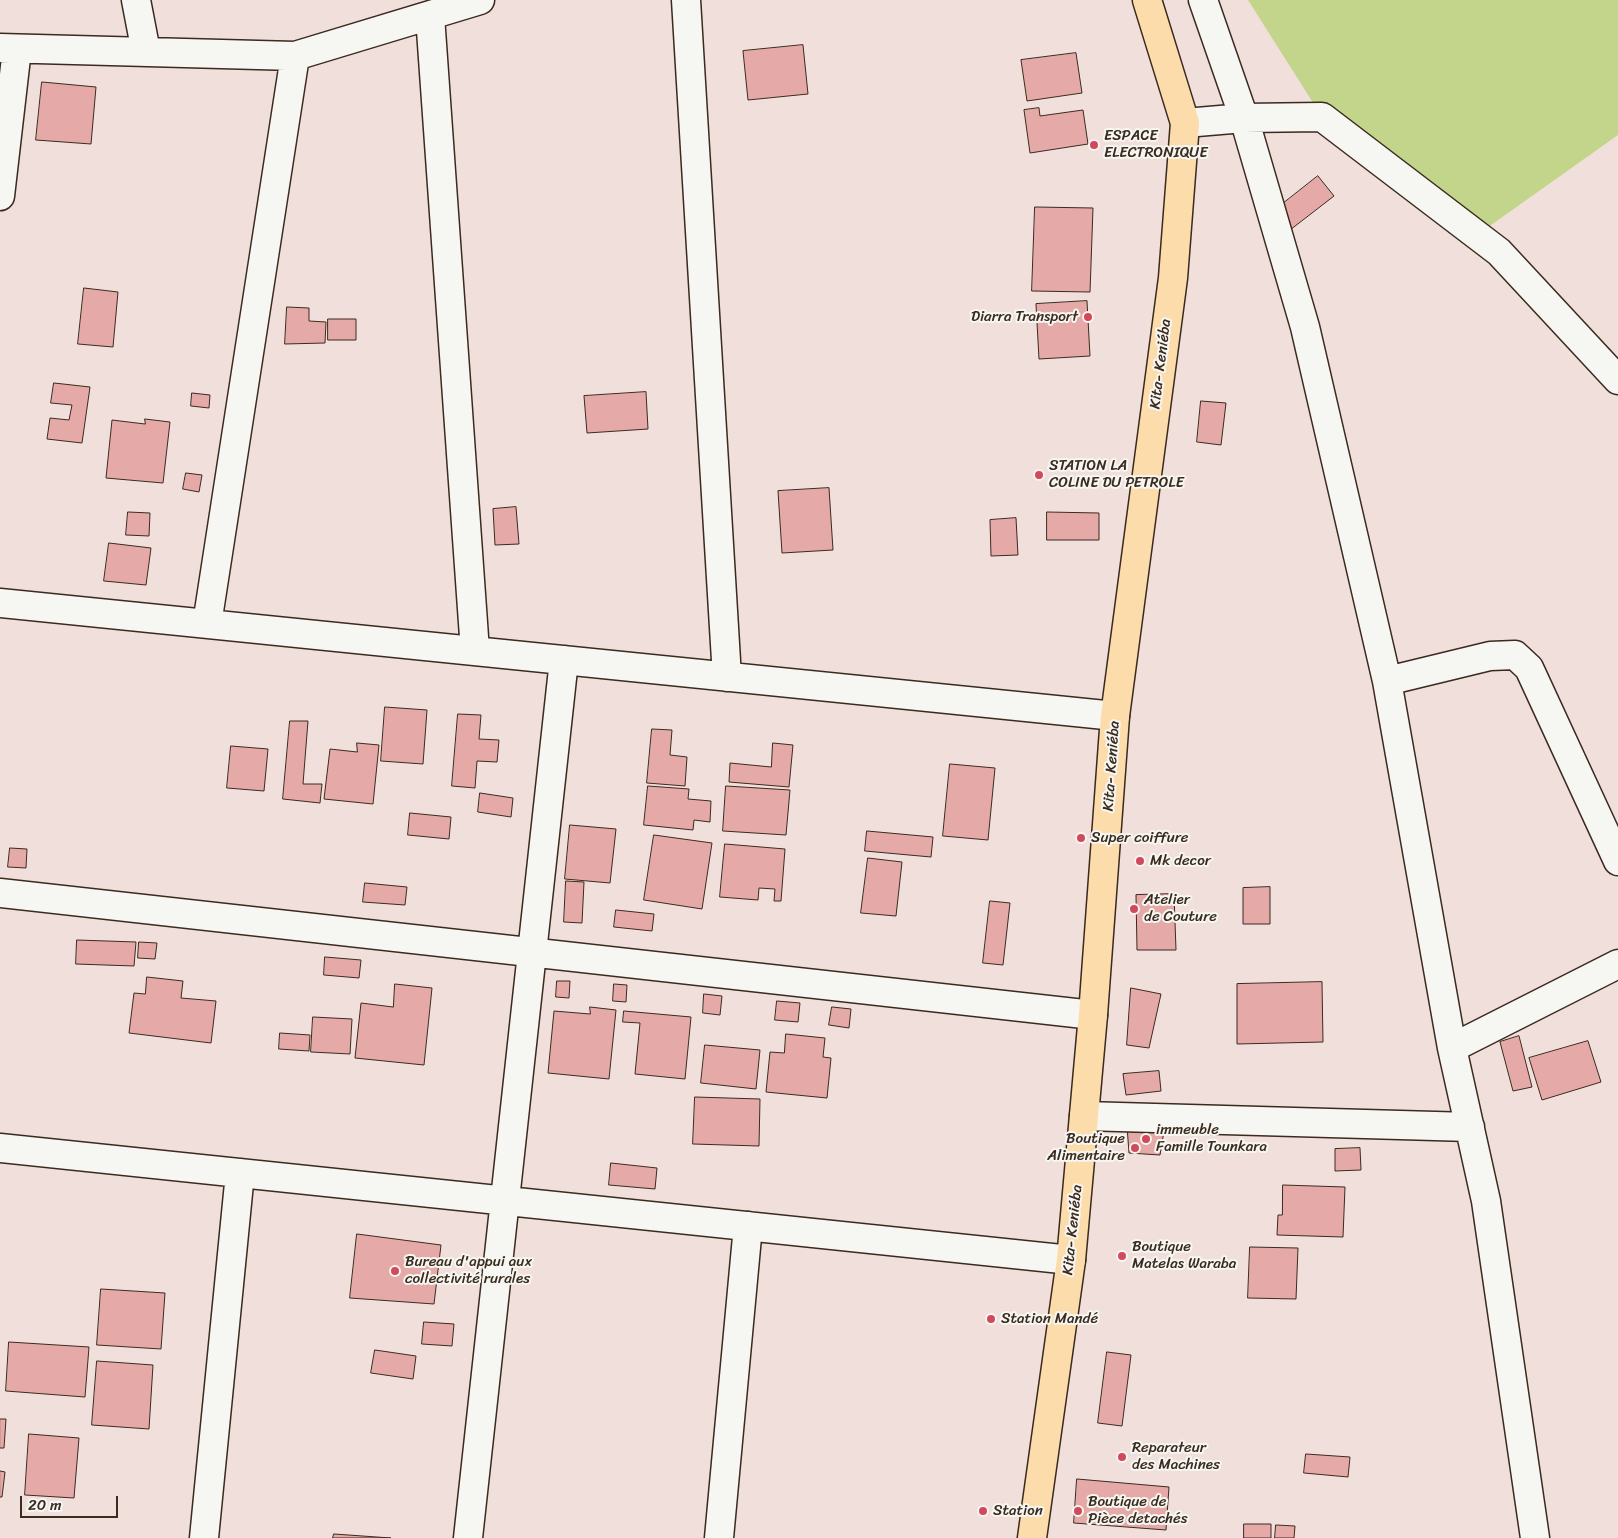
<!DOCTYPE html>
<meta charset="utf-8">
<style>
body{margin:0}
#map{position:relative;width:1618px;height:1538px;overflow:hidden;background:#f1dfdc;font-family:Sriracha,sans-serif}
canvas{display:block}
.scale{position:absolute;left:20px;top:1496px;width:98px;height:22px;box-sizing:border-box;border:2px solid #3b2a1e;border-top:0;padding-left:6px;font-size:15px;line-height:18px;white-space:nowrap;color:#3b2a1e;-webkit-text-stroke:4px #f6f6f2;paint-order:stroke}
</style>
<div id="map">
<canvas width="1618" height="1538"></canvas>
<div class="scale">20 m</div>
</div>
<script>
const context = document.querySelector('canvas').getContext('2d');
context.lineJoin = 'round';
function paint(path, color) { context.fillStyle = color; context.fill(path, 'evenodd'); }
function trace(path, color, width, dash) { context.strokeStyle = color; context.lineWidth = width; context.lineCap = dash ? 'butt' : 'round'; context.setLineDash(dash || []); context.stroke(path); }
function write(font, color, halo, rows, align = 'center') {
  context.font = font + ' Sriracha,sans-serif'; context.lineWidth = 4; context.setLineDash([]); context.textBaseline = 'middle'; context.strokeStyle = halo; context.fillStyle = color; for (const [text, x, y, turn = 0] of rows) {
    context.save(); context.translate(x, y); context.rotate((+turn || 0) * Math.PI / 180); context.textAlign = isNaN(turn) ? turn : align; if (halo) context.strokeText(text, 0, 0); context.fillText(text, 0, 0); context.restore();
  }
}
paint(new Path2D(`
 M1248,0H1618V135L1477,235L1322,117Z`), '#c3d58a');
const building = new Path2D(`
 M803,45L808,94L748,100L743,51Z
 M1076,53L1082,93L1027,101L1021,60Z
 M42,82L96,87L91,144L36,140Z
 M1039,108L1040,116L1083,110L1088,144L1030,153L1024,110Z
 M1318,176L1334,196L1290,230L1275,210Z
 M1035,207L1093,208L1090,292L1032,291Z
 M84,288L118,292L113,347L78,344Z
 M1087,301L1090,356L1039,359L1036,304Z
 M287,307L309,308V321L326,322L325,343L285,344Z
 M328,319H356V340H328Z
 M54,383L90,387L82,443L47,439L50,418L69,420L72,405L51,403Z
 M646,392L648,429L587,433L584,396Z
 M192,393L210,395L209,408L191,406Z
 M1201,401L1226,403L1221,445L1197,442Z
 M145,419L170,422L163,483L106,478L112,420L145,424Z
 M186,473L202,475L199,492L183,489Z
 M829,488L833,550L782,553L778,491Z
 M516,507L519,544L495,545L493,509Z
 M128,512L150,513L149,536L126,535Z
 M1047,512L1099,513V540H1047Z
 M1016,518L1018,555L991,556L990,520Z
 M109,543L151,548L146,585L104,581Z
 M385,707L427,710L423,764L381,761Z
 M458,714L481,715L479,739L499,740L497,762L477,761L475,788L452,786Z
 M290,721H308L303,784H322L320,803L283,799Z
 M652,729L672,730L670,755L687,757L685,786L647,783Z
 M357,743L379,745L373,804L324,799L330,749L357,752Z
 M773,743L793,745L789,787L729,782L730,763L771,767Z
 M231,746L268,749L264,791L227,788Z
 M950,764L995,768L988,840L943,836Z
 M648,786L689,789L688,799L711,801L710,822L694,820L693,830L644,825Z
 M726,786L790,790L786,835L723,831Z
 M480,793L513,798L511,817L478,812Z
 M410,813L451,817L449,839L408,835Z
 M570,825L616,829L610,883L565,879Z
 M867,831L933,837L931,857L865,851Z
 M654,835L712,843L702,909L644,900Z
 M725,844L785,849L781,901H774L775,889L759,888L758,900L720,897Z
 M10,848L27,849L26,868L8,867Z
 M868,858L902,862L896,916L861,913Z
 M566,881L584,882L582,923L564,922Z
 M365,883L407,887L405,905L363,902Z
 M1270,887V924H1243V888Z
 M1174,894L1176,950H1137L1136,895Z
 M990,901L1010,903L1003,965L983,963Z
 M616,910L654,914L652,931L614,927Z
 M77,940L136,942L134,966L76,964Z
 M139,942L157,943L155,959L138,958Z
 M325,957L361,960L359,978L324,975Z
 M147,977L183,981L181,998L216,1001L211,1043L129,1033L134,993L145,994Z
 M557,981H570L569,998L556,997Z
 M1322,982L1323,1042L1237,1044V984Z
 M395,984L432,988L424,1065L355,1058L361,1003L393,1007Z
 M614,984L627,985L626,1002L613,1001Z
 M1131,988L1161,994L1149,1048L1127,1045Z
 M704,994L722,996L720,1015L703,1013Z
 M777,1001L800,1003L798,1022L775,1020Z
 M590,1007L616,1010L609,1079L548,1073L554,1011L590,1014Z
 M832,1007L851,1009L849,1028L829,1025Z
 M624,1011L691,1017L685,1079L635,1074L640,1023L623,1022Z
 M313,1017L352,1019L350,1054L311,1052Z
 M280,1033L310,1035L309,1051L279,1049Z
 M786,1034L825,1038L823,1057L831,1058L827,1098L766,1092L770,1052L784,1053Z
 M1519,1036L1532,1087L1513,1091L1500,1042Z
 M1588,1041L1601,1082L1542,1100L1529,1058Z
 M705,1045L760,1050L756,1089L701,1083Z
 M1159,1071L1161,1091L1126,1095L1123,1074Z
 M695,1097L760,1099L759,1146L693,1144Z
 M1165,1125L1160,1155L1129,1153L1127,1126Z
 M1360,1148L1361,1170L1335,1171V1149Z
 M611,1163L657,1168L655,1189L609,1185Z
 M1283,1185L1345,1187L1343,1237L1277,1235L1278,1215H1282Z
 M357,1234L441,1245L434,1304L350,1298Z
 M1250,1247L1298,1248L1296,1299L1248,1298Z
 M101,1289L165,1293L161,1349L97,1345Z
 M424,1322L454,1324L452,1346L422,1344Z
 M9,1342L89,1347L85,1397L6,1391Z
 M375,1350L416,1356L413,1379L371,1373Z
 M1107,1352L1131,1355L1122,1426L1098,1423Z
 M97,1361L153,1365L149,1429L92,1425Z
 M0,1419H6L4,1448H0Z
 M29,1434L79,1438L74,1498L25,1495Z
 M1306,1454L1350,1457L1348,1477L1304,1473Z
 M0,1471L5,1472L2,1497H0Z
 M1077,1479L1169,1487L1166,1530L1074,1523Z
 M1244,1524H1271V1538H1244Z
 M1276,1525L1295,1526L1294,1538H1275Z
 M334,1534L391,1538H333Z`);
paint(building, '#e5aaa7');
trace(building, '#3b2a1e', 1);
const minor = new Path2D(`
 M136,0L146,52
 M686,0L727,677
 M1203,0L1244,118L1305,327L1387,681L1452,1048L1486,1201L1535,1538
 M430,16L475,651
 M0,48L295,56L480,0
 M1185,123L1244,118L1322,117L1499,252L1618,380
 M0,196L17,49
 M0,603L1115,716
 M207,624L295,56
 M1387,681L1490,656L1515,655L1529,668L1618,861
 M0,893L1093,1015
 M1452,1048L1618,964
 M1084,1116L1470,1127
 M0,1148L1071,1260
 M204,1538L240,1173
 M468,1538L564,660
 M719,1538L748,1226`);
const major = new Path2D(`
 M1032,1538L1071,1260L1093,1015L1115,716L1173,278L1185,123L1147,0`);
trace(minor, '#3b2a1e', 31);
trace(major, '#3b2a1e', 31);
trace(minor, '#f6f6f2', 28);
trace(major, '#fddcac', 28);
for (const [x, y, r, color] of [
 [1094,145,5,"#d1495b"],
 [1088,317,5,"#d1495b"],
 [1039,475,5,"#d1495b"],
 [1081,838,5,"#d1495b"],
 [1140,861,5,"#d1495b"],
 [1134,909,5,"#d1495b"],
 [1146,1139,5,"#d1495b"],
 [1135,1148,5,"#d1495b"],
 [1122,1256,5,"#d1495b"],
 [395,1271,5,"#d1495b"],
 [991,1319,5,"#d1495b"],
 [1122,1457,5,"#d1495b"],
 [983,1511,5,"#d1495b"],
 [1078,1511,5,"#d1495b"]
]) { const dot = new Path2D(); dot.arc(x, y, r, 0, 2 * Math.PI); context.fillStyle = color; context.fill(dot); trace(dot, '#f6f6f2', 2); }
write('15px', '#3b2a1e', '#f6f6f2', [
 ["ESPACE",1104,136],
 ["ELECTRONIQUE",1104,153],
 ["Diarra Transport",1078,317,"right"],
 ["STATION LA",1049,466],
 ["COLINE DU PETROLE",1049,483],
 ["Super coiffure",1091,838],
 ["Mk decor",1150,861],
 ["Atelier",1144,900],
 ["de Couture",1144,917],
 ["immeuble",1156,1130],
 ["Famille Tounkara",1156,1147],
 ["Boutique",1125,1139,"right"],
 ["Alimentaire",1125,1156,"right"],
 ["Boutique",1132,1247],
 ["Matelas Waraba",1132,1264],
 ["Bureau d'appui aux",405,1262],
 ["collectivité rurales",405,1279],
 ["Station Mandé",1001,1319],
 ["Reparateur",1132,1448],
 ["des Machines",1132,1465],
 ["Boutique de",1088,1502],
 ["Pièce detachés",1088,1519],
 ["Station",993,1511]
], 'left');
write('15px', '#3b2a1e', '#f6f6f2', [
 ["Kita- Keniéba",1161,364,-83],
 ["Kita- Keniéba",1112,766,-86],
 ["Kita- Keniéba",1073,1230,-84]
]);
</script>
